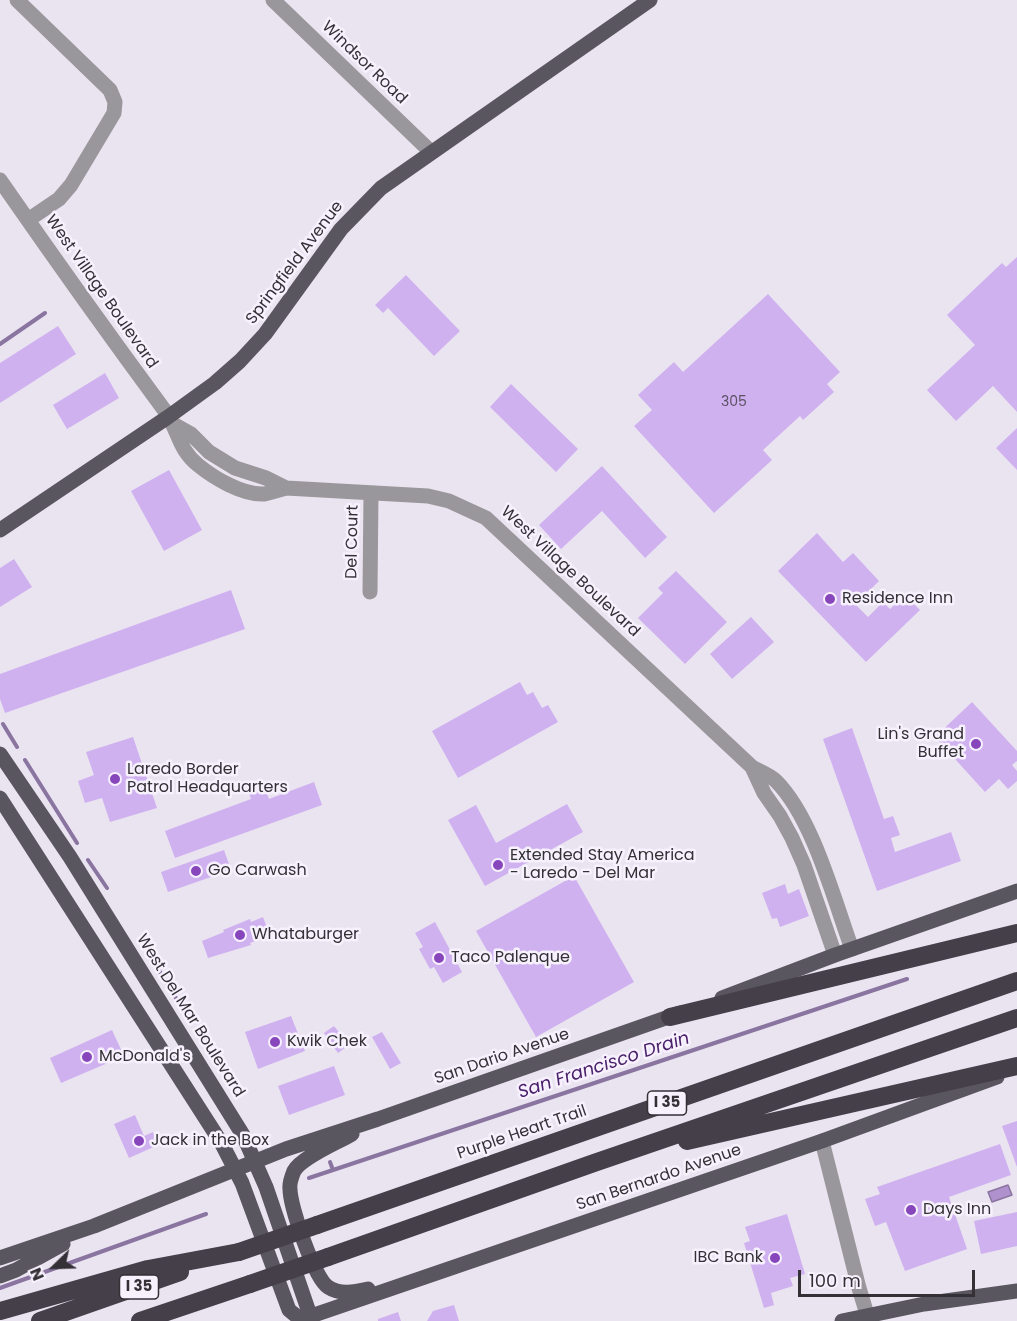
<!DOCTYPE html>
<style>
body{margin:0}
#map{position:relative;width:1017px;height:1321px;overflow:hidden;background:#eae4f1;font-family:Poppins,sans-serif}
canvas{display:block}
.north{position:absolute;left:24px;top:1237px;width:60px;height:60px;-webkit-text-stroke:4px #f7f1fe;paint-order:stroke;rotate:247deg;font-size:16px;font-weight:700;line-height:24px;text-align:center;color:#343136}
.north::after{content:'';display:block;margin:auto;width:21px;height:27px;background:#343136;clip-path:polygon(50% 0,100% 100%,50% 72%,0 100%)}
.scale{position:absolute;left:798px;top:1270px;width:177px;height:27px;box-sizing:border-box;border:3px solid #343136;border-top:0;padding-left:8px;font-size:18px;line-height:21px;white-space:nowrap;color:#343136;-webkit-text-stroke:4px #f7f1fe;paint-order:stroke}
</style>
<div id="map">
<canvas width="1017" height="1321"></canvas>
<div class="north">N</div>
<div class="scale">100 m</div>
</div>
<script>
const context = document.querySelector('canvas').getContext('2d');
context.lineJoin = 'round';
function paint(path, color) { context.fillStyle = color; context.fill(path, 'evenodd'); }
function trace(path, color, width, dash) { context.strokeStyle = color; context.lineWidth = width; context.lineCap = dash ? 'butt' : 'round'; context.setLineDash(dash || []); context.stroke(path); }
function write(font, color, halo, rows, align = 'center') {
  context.font = font + ' Poppins,sans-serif'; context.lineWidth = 5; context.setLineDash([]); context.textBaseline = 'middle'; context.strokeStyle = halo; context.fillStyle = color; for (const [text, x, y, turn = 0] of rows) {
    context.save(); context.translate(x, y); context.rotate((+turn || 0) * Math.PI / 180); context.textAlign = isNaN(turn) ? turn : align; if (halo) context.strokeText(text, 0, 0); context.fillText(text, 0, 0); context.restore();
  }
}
const water = new Path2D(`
 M1008,1185L1012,1195L992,1202L988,1192Z`);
paint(water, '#af91ce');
trace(water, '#8a74a0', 1.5);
trace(new Path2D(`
 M0,344L45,313
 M3,724L17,747
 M25,760L77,843
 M88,860L107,888
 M147,951L187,1016
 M330,1162L333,1170
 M309,1178L907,979
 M0,1288L206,1214`), '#8a74a0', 4);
paint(new Path2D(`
 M1017,257V412L993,386L956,421L927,390L975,345L947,315L1002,263L1006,267Z
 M406,275L460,331L434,356L388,308L383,313L375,305Z
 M768,294L840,372L827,384L834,392L803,420L800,416L763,450L772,460L714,513L634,426L652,410L638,395L674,362L683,372Z
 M58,326L76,354L0,403V363Z
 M105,373L119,398L67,429L53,405Z
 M511,384L578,449L556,472L490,407Z
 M1017,428V470L996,448Z
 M602,466L667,537L645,558L602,511L561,549L539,525Z
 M169,470L202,530L164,551L131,491Z
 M817,533L843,562L853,553L879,581L862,598L859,594L852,601L868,617L883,602L890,609L905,595L920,610L866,662L778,571Z
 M14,559L32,587L0,607V568Z
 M676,571L727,622L685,664L638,618L663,593L658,588Z
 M231,590L245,629L5,713L0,699V674Z
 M751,617L774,642L732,679L710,654Z
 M520,682L527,695L533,692L542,708L548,705L558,722L458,778L432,731Z
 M972,702L1017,751V761L1012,765L1017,771V781L1008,789L999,779L985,792L935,737Z
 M852,728L884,819L893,816L900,835L891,838L895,852L951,832L961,861L877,891L823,739Z
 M133,737L157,808L110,822L102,798L85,803L78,781L94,775L86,752Z
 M314,782L322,805L175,858L165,831L251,799L248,791L264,785L269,799Z
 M567,804L583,832L485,886L448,820L476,805L496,843Z
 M224,850L231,870L168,892L161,872Z
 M574,876L634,982L536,1037L476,931Z
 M785,884L788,894L799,889L809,916L780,927L777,918L772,919L762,893Z
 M263,917L269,933L257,938L258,940L250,943L251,945L208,958L202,941L224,932L223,930L250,919L251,922Z
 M435,922L462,972L443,983L434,967L430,969L419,949L423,947L415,933Z
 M291,1016L305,1051L258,1069L245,1032Z
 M334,1026L349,1045L338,1053L324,1033Z
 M112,1030L124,1056L61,1083L50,1058Z
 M382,1032L401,1063L390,1069L372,1037Z
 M334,1066L345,1095L289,1115L278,1086Z
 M135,1115L144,1136L153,1132L158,1145L129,1158L114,1124Z
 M1017,1121V1167L1002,1126Z
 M1000,1144L1011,1175L949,1197L967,1249L905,1271L886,1222L875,1226L865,1199L880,1194L877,1187Z
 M1017,1212V1246L981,1254L974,1221Z
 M787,1214L805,1274L790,1278L793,1286L771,1293L774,1305L764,1308L744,1243L750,1241L745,1227Z
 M454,1305L459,1321H427L433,1311Z
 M398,1312L401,1321H378V1319Z`), '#d0b1f0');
trace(new Path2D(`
 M17,0L110,90L115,102L114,113L71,185L59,199L28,220
 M273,0L431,152
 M0,180C54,258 109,335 165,411C179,431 178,449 198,465C214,478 242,495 264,494C271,493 279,490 286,488L428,496L449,501L486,518L752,767C759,771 770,775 776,781C813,818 834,900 852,949
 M175,425L191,434L209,452L235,468L266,478L286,488
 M370,592L371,493
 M752,767L764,793L780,816L792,838L804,865L835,955
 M822,1141L859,1288L869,1321`), '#99979c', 15);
trace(new Path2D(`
 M0,530L168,417L215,383L240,361L265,334L341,229L381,188L650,0
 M0,754L70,857L243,1135L266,1187L312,1321
 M0,798L222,1144L242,1183L289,1310L299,1318L311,1316L822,1141L997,1077
 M722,998L835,955L1017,891
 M352,1134C337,1143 302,1157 294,1171C292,1176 289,1183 290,1189C290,1206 314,1278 328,1287C340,1295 354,1292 368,1289
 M0,1258L94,1226L286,1149L378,1119L680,1013
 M0,1276L16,1270L63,1244
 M842,1321L924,1304L1017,1291`), '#5a565f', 15);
trace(new Path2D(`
 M670,1017L1017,933
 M687,1141L1017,1066
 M317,1225L1017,981
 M328,1257L594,1163L1017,1018
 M0,1311L148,1269L239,1252
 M40,1321L180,1272
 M140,1321L250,1284`), '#443f49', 18);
trace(new Path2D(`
 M239,1252L317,1225
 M250,1284L328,1257`), '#443f49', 18);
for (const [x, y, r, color] of [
 [830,599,6,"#8746bb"],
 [976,744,6,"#8746bb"],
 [115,779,6,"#8746bb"],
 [498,865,6,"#8746bb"],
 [196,871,6,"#8746bb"],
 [240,935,6,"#8746bb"],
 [439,958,6,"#8746bb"],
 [275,1042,6,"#8746bb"],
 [87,1057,6,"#8746bb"],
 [139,1141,6,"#8746bb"],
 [911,1210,6,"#8746bb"],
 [775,1258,6,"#8746bb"]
]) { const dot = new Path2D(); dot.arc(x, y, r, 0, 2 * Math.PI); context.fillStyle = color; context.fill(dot); trace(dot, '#f7f1fe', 2); }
write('14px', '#5b5164', null, [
 ["305",734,402]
]);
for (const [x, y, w] of [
 [667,1103,39],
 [139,1287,39]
]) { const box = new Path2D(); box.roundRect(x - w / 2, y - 12, w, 24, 4.5); context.fillStyle = '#f7f1fe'; context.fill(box); trace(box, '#343136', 1.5); }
write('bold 15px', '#343136', null, [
 ["I 35",667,1103],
 ["I 35",139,1287]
]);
write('16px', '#343136', '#f7f1fe', [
 ["Windsor Road",364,63,44],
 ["Springfield Avenue",295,263,-53],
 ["West Village Boulevard",101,292,55],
 ["Del Court",353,542,-89],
 ["West Village Boulevard",570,572,43],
 ["West Del Mar Boulevard",190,1016,58],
 ["San Dario Avenue",502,1057,-19],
 ["Purple Heart Trail",522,1133,-19],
 ["San Bernardo Avenue",659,1178,-19]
]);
write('16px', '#343136', '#f7f1fe', [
 ["Residence Inn",842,599],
 ["Lin's Grand",964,735,"right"],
 ["Buffet",964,753,"right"],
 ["Laredo Border",127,770],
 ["Patrol Headquarters",127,788],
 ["Extended Stay America",510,856],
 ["- Laredo - Del Mar",510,874],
 ["Go Carwash",208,871],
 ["Whataburger",252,935],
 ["Taco Palenque",451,958],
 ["Kwik Chek",287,1042],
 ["McDonald's",99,1057],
 ["Jack in the Box",151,1141],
 ["Days Inn",923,1210],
 ["IBC Bank",763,1258,"right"]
], 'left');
write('italic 18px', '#4a216a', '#f7f1fe', [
 ["San Francisco Drain",604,1066,-18]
]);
</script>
